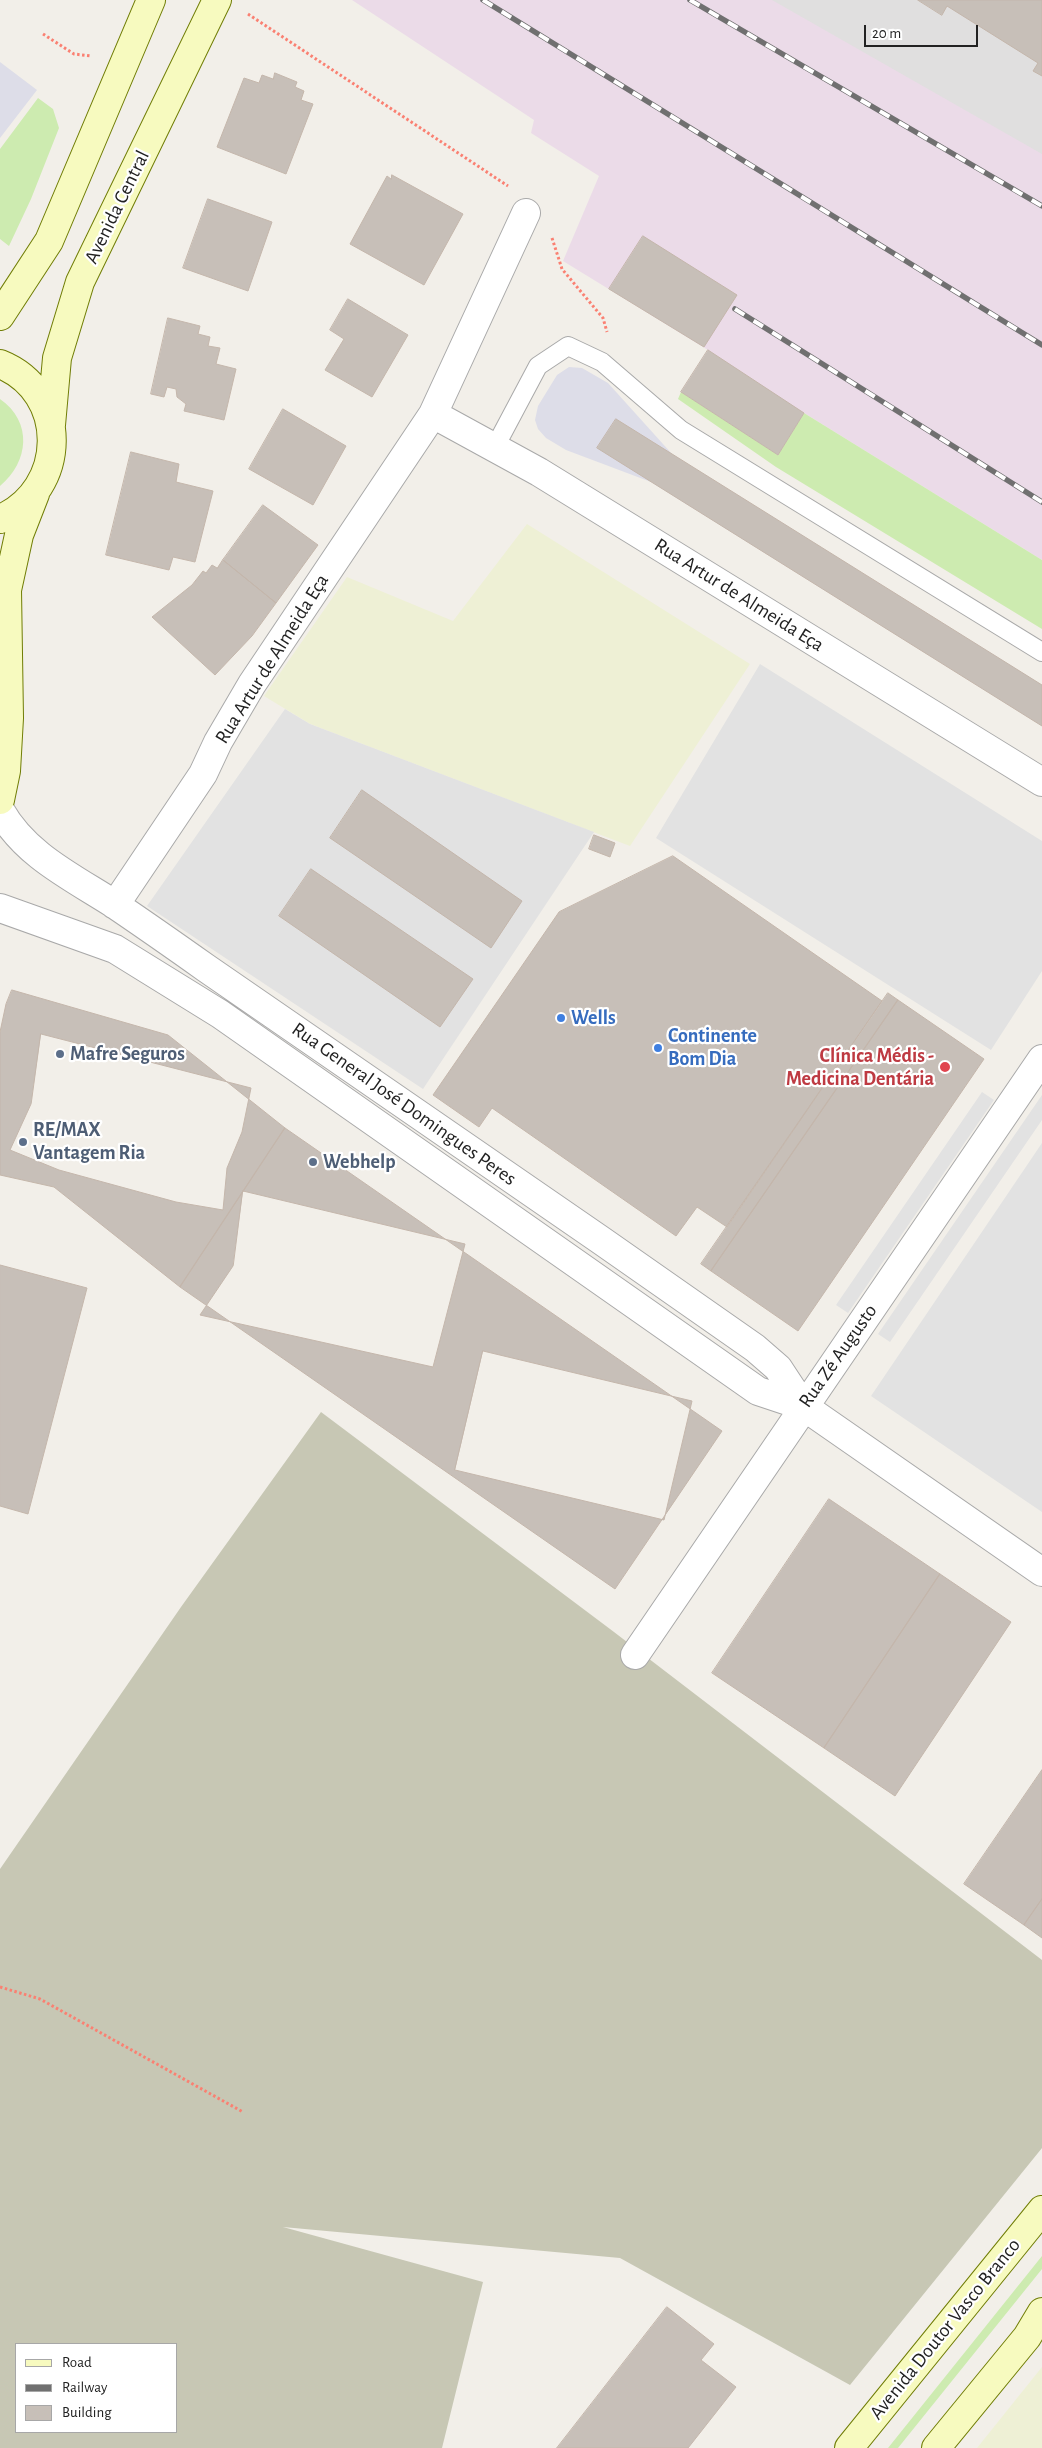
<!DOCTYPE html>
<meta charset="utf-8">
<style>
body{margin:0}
#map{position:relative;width:1042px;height:2448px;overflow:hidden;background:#f2efe9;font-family:"Alegreya Sans",sans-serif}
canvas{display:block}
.legend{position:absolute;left:15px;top:2343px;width:162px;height:90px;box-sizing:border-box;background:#fff;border:1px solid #a7a7a7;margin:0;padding:6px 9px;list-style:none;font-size:15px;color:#222}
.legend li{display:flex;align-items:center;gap:10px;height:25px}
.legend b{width:25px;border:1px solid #a7a7a7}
.scale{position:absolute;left:864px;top:25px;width:114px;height:22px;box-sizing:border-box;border:2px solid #222;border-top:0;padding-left:6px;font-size:15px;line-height:18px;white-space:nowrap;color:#222;-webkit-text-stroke:4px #fff;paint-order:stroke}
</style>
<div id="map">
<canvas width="1042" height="2448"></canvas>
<ul class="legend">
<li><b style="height:6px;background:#f7fabf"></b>Road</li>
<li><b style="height:6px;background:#707070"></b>Railway</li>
<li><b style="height:14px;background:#c7bfb8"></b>Building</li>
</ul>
<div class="scale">20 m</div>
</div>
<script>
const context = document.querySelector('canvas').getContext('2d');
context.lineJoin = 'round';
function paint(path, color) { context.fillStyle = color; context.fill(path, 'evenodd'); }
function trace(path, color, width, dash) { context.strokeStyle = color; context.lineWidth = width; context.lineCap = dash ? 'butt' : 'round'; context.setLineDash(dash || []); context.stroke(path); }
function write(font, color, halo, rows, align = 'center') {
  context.font = font + ' "Alegreya Sans",sans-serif'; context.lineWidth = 4.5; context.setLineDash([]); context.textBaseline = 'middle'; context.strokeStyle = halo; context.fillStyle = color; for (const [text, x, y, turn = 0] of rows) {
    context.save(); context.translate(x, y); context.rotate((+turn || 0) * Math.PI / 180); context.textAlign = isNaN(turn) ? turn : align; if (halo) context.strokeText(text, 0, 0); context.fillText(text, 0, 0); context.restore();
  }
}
paint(new Path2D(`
 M767,0H1042V162Z`), '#e0dfdf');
paint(new Path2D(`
 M352,0H772L1042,154V560L804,413L778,455L681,392L708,350L563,261L599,176L531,133L534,120Z`), '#ebdbe8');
paint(new Path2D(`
 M321,1412L614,1632L1042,1960V2148L850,2385L620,2258L283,2227L483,2282L442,2448H0V1869L181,1607ZM16,2344H176V2432H16Z`), '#c7c7b4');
paint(new Path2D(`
 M527,524L750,664L630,846L310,724L264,696L347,577L453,621Z
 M1042,2367V2448H977Z`), '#eef0d5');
paint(new Path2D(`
 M38,98L53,109L59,128L31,199L9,246L0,239V149Z
 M681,392L778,455L804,413L1042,560V629L776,467L678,399Z
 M0,399C33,422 29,462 0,486Z
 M1042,2256V2269L898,2448H888Z`), '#cdebb0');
paint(new Path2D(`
 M760,664L1042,841V971L991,1050L656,838Z
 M285,709L310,724L594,832L423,1089L147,906Z
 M982,1092L994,1100L848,1313L836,1305Z
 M1042,1095V1120L890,1342L878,1334Z
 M1042,1143V1512L871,1396Z`), '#e2e2e2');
paint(new Path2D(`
 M0,62L37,90L0,138Z
 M569,367L582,368L608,383L672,454L1042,685V726L651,482L566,450L546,438L538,429L535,420L538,406L557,375Z`), '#dddde8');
const building = new Path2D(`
 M918,0H1042V76L1033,71L1038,63L947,6L942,15Z
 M275,73L297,82L295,87L304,91L301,100L313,104L286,174L217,147L244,78L259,83L262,75L273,79Z
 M392,175L463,214L424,285L350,244L387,176L391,179Z
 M208,199L272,222L248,291L183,268Z
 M643,236L737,295L704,347L609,289Z
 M348,299L408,335L372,397L325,370L344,339L330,330Z
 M168,318L200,326L198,334L210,337L208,346L220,348L216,364L236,369L224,420L184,411L186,404L177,397L176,389L167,387L164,397L151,394Z
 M708,350L804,413L778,455L681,392Z
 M283,409L346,446L313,505L249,469Z
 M616,419L1042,685V726L597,448Z
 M131,452L179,464L176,482L213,491L195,562L173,557L169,570L106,555Z
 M263,505L318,545L276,603L223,560Z
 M223,560L276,603L252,636L215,675L152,617L192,585L203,571L206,573L212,565L217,568Z
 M362,790L522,901L491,948L330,838Z
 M594,835L615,843L610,857L589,849Z
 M673,856L882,1001L727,1227L697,1207L676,1236L492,1108L479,1127L433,1095L559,912Z
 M311,869L473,979L440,1027L279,916Z
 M12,990L168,1035L285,1128L180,1287L54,1187L0,1175V1032L6,1004Z
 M888,993L898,1000L711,1271L701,1264Z
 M898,1000L984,1059L798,1331L711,1271Z
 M41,1034L251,1088L242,1132L227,1168L223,1210L176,1202L59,1170L10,1150L31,1104Z
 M285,1128L722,1431L615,1589L180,1287Z
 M243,1191L465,1244L433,1367L200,1315L233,1266Z
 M0,1265L87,1288L28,1514L0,1506Z
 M483,1351L692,1401L664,1520L455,1470Z
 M829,1499L940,1574L824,1748L712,1673Z
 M940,1574L1011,1622L895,1796L824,1748Z
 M1042,1770V1899L1024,1925L964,1884Z
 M1042,1899V1938L1024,1925Z
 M667,2307L714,2344L701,2360L736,2387L692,2443L688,2448H557Z`);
paint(building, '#c7bfb8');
trace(building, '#c4b6ab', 1);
const service = new Path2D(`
 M495,447L538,366L568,346L602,362L681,430L1042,652`);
const minor = new Path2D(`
 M433,414L539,472L1042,782
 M0,810C25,855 72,877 114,904C145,925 175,946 206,968C390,1094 573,1220 755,1348L778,1368L803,1406
 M115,905L203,774L218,742L252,684L433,414L526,213
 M0,908L115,949L220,1014L758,1391L803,1406L1042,1572
 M635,1655L1042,1059`);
const secondary = new Path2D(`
 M0,316L49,241L151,0
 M0,364C70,392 68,490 0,519
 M51,425L57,358L80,282L217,0
 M0,800L6,771L9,718L7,590L19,535L35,494
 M849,2448L1042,2210
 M936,2448L1027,2337L1042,2312`);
trace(service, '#a9a9a9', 20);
trace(minor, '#a9a9a9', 30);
trace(secondary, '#707d05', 30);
trace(new Path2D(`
 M248,14L508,186
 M43,34L74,54L91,56
 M552,238L562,269L603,318L607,332
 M0,1987L40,1999L243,2112`), '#fa8072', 3, [2.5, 2.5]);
trace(service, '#fff', 18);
trace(minor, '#fff', 28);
trace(secondary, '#f7fabf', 28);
const rail = new Path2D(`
 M483,0L1042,345
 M690,0L1042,206
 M735,309L1042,502`);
trace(rail, '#707070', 5.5);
trace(rail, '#fff', 4, [11]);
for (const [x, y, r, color] of [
 [561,1018,5,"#3f7fe0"],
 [658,1048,5,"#3f7fe0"],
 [60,1054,5,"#5c6f8a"],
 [945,1067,6,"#e0444e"],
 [23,1142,5,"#5c6f8a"],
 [313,1162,5,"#5c6f8a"]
]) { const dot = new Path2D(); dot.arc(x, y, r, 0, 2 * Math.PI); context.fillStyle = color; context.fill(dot); trace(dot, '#fff', 2); }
write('20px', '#222', '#fff', [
 ["Avenida Central",117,207,-64],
 ["Rua Artur de Almeida Eça",739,595,32],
 ["Rua Artur de Almeida Eça",272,659,-58],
 ["Rua General José Domingues Peres",404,1104,35],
 ["Rua Zé Augusto",838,1356,-55],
 ["Avenida Doutor Vasco Branco",945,2329,-51]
]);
write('bold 20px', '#366cbe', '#fff', [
 ["Wells",571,1018],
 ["Continente",668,1036],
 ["Bom Dia",668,1059]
], 'left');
write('bold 20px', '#4e5e75', '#fff', [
 ["Mafre Seguros",70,1054],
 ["RE/MAX",33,1130],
 ["Vantagem Ria",33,1153],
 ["Webhelp",323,1162]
], 'left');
write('bold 20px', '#be3a42', '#fff', [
 ["Clínica Médis -",934,1056],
 ["Medicina Dentária",934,1079]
], 'right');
</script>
